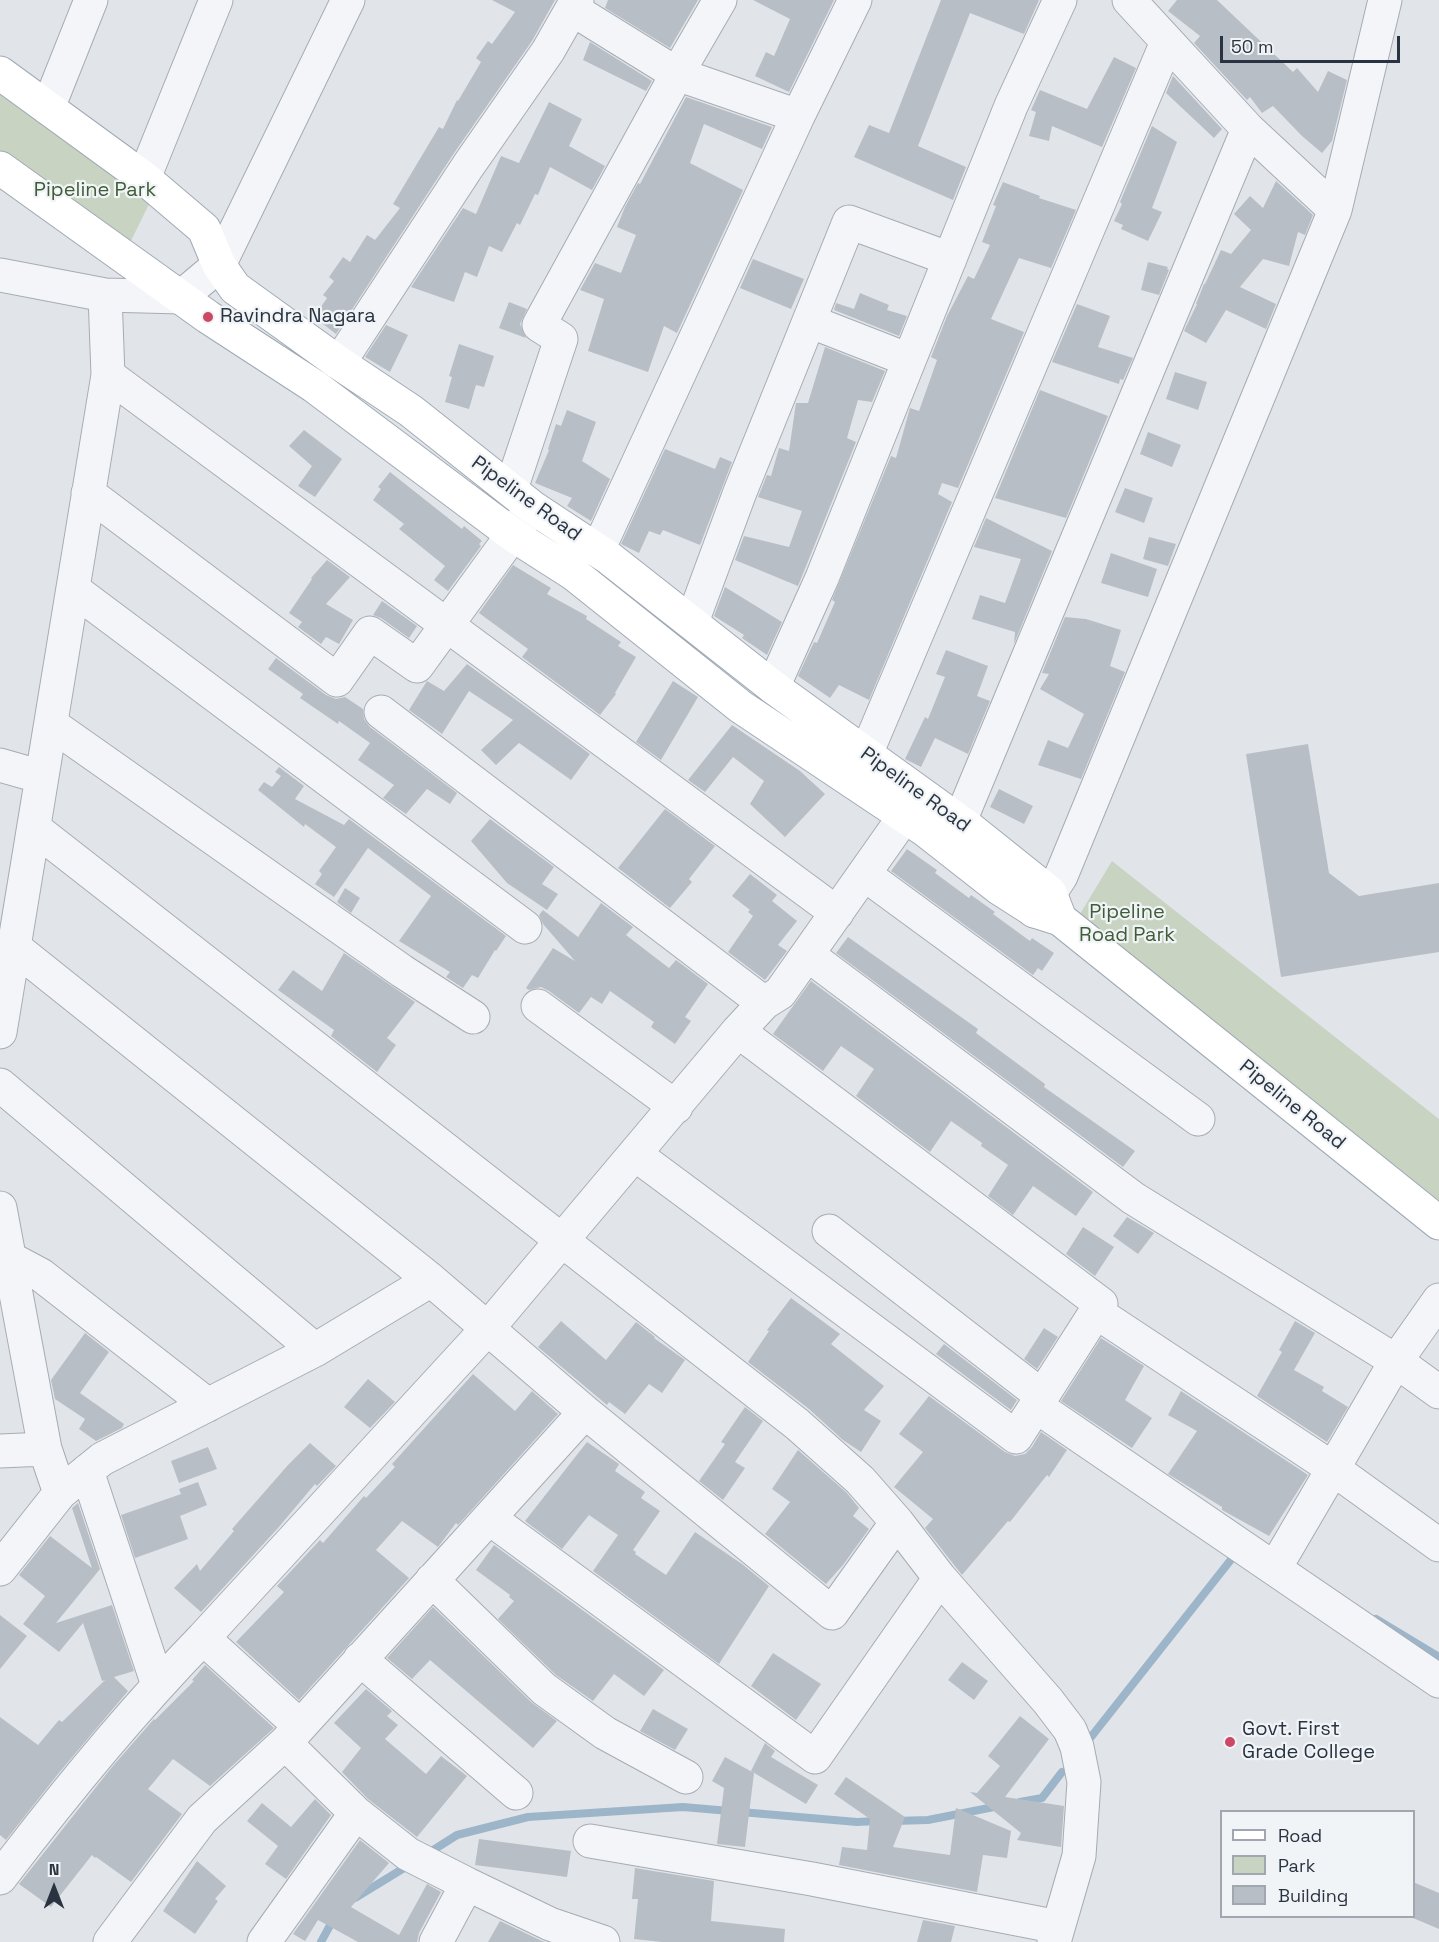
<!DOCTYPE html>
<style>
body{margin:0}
#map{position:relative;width:1439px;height:1942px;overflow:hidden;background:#e1e5ea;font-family:"Space Grotesk",sans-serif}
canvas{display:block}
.legend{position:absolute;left:1220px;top:1810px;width:195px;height:108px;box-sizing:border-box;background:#f1f4f7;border:2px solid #a1a7ae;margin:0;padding:8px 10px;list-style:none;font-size:18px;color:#2a3341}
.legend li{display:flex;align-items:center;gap:12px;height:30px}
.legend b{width:30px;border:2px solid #a1a7ae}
.north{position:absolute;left:24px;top:1858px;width:60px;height:60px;-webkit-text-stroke:4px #f1f4f7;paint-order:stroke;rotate:0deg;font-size:16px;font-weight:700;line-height:24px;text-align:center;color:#2a3341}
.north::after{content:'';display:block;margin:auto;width:21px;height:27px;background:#2a3341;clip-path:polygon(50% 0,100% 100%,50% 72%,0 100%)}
.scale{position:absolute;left:1220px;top:36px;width:180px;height:27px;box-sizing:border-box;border:3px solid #2a3341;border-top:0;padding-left:8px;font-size:18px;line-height:21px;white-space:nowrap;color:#2a3341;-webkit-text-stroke:4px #f1f4f7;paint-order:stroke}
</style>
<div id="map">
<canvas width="1439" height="1942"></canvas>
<ul class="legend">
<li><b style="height:8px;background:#fff"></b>Road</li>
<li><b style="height:16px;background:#c8d3c2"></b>Park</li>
<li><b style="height:16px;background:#b8bec6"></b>Building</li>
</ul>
<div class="north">N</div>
<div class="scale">50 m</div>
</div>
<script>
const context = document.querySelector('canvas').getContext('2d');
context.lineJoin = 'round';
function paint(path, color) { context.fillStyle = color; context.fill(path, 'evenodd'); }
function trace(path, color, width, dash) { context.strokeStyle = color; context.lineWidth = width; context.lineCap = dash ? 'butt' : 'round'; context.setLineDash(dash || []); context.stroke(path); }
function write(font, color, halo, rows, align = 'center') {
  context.font = font + ' "Space Grotesk",sans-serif'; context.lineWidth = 4.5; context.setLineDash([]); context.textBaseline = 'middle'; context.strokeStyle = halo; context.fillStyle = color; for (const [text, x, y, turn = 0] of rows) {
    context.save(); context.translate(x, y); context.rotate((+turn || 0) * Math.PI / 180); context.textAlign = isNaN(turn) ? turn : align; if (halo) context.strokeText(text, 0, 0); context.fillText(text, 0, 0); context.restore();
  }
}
paint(new Path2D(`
 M0,82L154,194L125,253L0,162Z
 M1112,861L1439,1119V1217L1077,919Z`), '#c8d3c2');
trace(new Path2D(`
 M1376,1619L1439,1657
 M1091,1737L1237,1552
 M1020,1802L1042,1798L1062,1772
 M895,1821L928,1820L999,1806
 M427,1854L457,1835L528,1817L683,1807L857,1822L877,1821
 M355,1898L409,1865
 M321,1942L334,1918`), '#9db5c9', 8);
paint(new Path2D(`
 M492,0H555L532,41L452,156L336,334L314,317L327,298L323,295L334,281L329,277L343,257L350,262L367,235L375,240L400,208L393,204L439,127L443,129L457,100L458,101L481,62L476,58L488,41L492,44L515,12Z
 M608,0H698L670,48L605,8Z
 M753,0H834L789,92L755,76L766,52L774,56L790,19Z
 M941,0H1039L1024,34L970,13L918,146L966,167L953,200L854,157L869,125L889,133Z
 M1177,0H1217L1293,72L1297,68L1318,92L1328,71L1347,80L1332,141L1322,153L1302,136L1273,106L1262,113L1250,97L1247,100L1194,43L1200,36L1168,11Z
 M590,42L652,81L646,91L583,60Z
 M1114,57L1136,68L1102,147L1052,126L1049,141L1029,136L1036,112L1031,110L1040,90L1087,109Z
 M1173,76L1222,129L1214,138L1166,93Z
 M686,97L772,127L762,149L704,124L690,163L743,190L677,333L664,326L648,372L588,351L604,299L580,290L595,263L621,273L636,235L617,227L625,207L638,183L640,184Z
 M549,102L582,119L569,146L605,166L592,190L550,167L538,195L535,194L520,225L517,223L502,252L489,246L477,277L465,272L454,302L411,287L463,208L476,214L501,156L519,163Z
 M1152,126L1177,142L1152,208L1162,212L1148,241L1121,229L1123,225L1114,221L1122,204L1120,202Z
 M1276,181L1313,215L1305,235L1298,232L1289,266L1263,259L1240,287L1276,304L1266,329L1226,310L1206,343L1184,331L1197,304H1196L1204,284H1205L1221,250L1231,254L1251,230L1234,214L1250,196L1263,208Z
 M1003,182L1040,196L1039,198L1076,210L1051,268L1019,258L991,319L1024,332L958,488L942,483L938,494L952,502L869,700L839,685L830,698L798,676L814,642L817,643L835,602L832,600L891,456L896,458L910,408L919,411L937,360L931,357L947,316L968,276L974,279L990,245L982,242L996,206L993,205Z
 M753,259L804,279L791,309L740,288Z
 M1148,262L1168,267L1167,269L1169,270L1159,295L1141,290Z
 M860,293L889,305L887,310L907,316L899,336L834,310L836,303L854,309Z
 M509,302L527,309L520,324L526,338L499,328Z
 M1077,304L1110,316L1098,347L1133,358L1123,380L1120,379L1119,384L1052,362Z
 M386,325L408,335L390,372L365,357Z
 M459,344L494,356L484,387L476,385L469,409L445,402L452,377L449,376Z
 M825,347L885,371L872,402L858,400L847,438L856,442L798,586L735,560L744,536L789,547L802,511L758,497L767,475L771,476L779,448L789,451L796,403H808Z
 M1175,372L1207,382L1198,410L1166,399Z
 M1040,390L1108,416L1066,518L995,498Z
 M567,410L596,422L582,461L610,479L591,521L567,506L572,498L535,483L549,450L548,449L556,424L561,426Z
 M304,430L342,459L315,497L298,486L312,466L289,446Z
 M1148,432L1181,445L1172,467L1140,454Z
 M665,449L715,469L720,457L732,462L700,545L663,530L660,535L649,531L639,553L621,544Z
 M390,472L462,529L464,526L482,541L479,544L481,546L448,591L434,580L445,566L399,529L404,524L373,500L381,489L378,487Z
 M1125,488L1153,498L1144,523L1115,512Z
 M986,518L1052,551L1014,644L1015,632L972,619L980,595L1005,603L1021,559L974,547Z
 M1149,537L1176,544L1168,566L1143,559Z
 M1111,553L1157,569L1148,597L1101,583Z
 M327,560L350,577L326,604L353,620L339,644L326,637L321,644L298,627L302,622L289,613L312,579L311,578Z
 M513,565L551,588L547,594L587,616L586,619L621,642L618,646L636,657L615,693L616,694L600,715L522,657L528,649L479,613Z
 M725,587L782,622L767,655L742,638L744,635L714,616Z
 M382,601L417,626L409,638L381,618L373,615Z
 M1065,617L1086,619L1121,630L1110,666L1125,672L1081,779L1038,765L1048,740L1068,748L1084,714L1040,689L1049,674L1042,673Z
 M946,650L988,666L977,696L990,701L968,754L935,738L921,767L905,759L925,717L928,719L945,677L936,674Z
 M276,658L326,695L336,699L345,697L363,709L364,719L370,727L457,793L450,804L427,789L406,814L383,798L394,785L358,760L370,743L339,721L338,724L300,698L303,694L268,669Z
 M467,664L590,754L571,780L519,743L496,765L481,750L513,720L469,691L442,734L409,710L427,681L444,691Z
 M673,681L698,697L661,760L636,742Z
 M732,725L800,771L825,794L785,837L750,804L764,781L733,757L705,792L688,780Z
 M1308,744L1329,873L1359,896L1439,883V952L1281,977L1246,754Z
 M279,767L304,786L295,799L344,825L349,819L506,936L496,951L495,950L478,978L472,975L463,988L446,977L450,972L399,941L431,896L368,848L334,897L315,884L322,874L319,871L336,847L305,824L304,827L258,790L264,782L272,787L281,776L275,772Z
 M999,789L1033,806L1024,824L990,807Z
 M665,809L715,846L689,879L692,882L670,908L618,868Z
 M490,819L554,867L542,884L558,894L547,910L507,883L471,841Z
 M907,849L937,870L935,873L969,898L971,895L995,912L993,914L1030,941L1032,938L1054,953L1042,971L1038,968L1033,975L891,871Z
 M750,874L777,895L772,901L797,921L778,945L787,951L765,980L728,952L753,916L748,912L750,910L732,896Z
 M345,888L360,898L351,913L337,902Z
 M601,903L633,927L626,935L669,968L676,960L708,984L685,1017L691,1021L675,1044L651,1027L654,1022L610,991L602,1004L591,997L579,1013L549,991L541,987L529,990L526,988L553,948L575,961L543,924L539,915L543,910L578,937Z
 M848,937L978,1029L976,1033L1045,1084L1044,1087L1135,1151L1123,1167L836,953Z
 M344,953L415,1002L387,1038L396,1045L377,1072L331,1036L334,1030L278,990L293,970L322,991Z
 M811,981L1093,1192L1076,1216L1033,1186L1013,1215L988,1196L1008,1165L981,1146L982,1143L951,1121L930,1152L856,1096L874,1069L841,1046L823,1071L773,1034Z
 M1127,1217L1154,1233L1138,1254L1113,1236Z
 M1083,1227L1114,1247L1095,1276L1066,1254Z
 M791,1298L840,1334L831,1344L884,1386L864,1410L881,1421L861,1452L843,1440L809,1409L748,1362L769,1331L767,1330Z
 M561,1321L606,1360L636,1322L655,1337L654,1338L685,1360L662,1393L649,1384L625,1414L609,1402L607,1405L538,1347Z
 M1295,1321L1315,1333L1294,1370L1324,1387L1322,1391L1348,1407L1327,1442L1257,1396L1282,1352L1279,1350Z
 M1044,1328L1058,1337L1037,1369L1024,1359Z
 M85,1333L109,1352L80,1393L124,1424L122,1428L96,1441L79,1429L85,1419L55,1399L51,1380Z
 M1101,1338L1144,1366L1125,1400L1152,1418L1132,1448L1061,1401Z
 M944,1344L1017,1400L1011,1410L936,1354Z
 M473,1374L515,1411L532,1391L558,1414L458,1525L456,1523L438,1547L402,1521L376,1550L409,1578L299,1700L236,1642L284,1592L277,1586L320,1540L323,1543L364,1496L366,1498L395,1467L392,1464Z
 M368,1379L395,1402L370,1428L344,1407Z
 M1181,1391L1308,1475L1269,1536L1222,1510V1507L1168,1474L1197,1431L1168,1415Z
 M929,1396L1005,1452L1015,1456L1025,1454L1032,1447L1041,1432L1067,1450L1049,1477L1047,1475L1010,1522L1008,1521L962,1575L925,1528L933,1519L894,1487L923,1452L899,1434Z
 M745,1407L763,1421L735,1462L745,1468L723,1500L699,1481L725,1444L721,1442Z
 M587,1442L619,1464L615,1471L645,1492L641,1498L660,1511L633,1550L636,1552L635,1554L666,1575L695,1532L742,1564L769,1586L719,1664L593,1571L618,1535L589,1515L562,1549L525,1521Z
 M310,1443L336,1466L317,1486L315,1484L278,1528L201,1612L174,1588L197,1564L200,1571L234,1531L232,1529L288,1465Z
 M208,1447L217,1469L179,1483L171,1461Z
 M798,1450L847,1493L859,1508L853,1516L869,1529L843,1565L826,1584L765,1534L790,1502L772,1489Z
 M198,1482L207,1505L180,1516L188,1539L135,1558L121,1515L181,1494L179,1489Z
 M78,1503L100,1569L56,1623L112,1605L134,1671L114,1677L128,1691L58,1774L6,1840L0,1835V1717L38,1745L59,1720L62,1722L105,1680L102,1681L83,1623L59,1652L23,1624L45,1596L19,1575L50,1536L92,1568L72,1508Z
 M494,1545L664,1670L644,1696L614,1674L593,1701L556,1675L498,1619L514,1601L509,1597L510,1595L476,1570Z
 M433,1607L531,1702L557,1721L533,1748L430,1660L412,1679L387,1658Z
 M0,1615L27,1636L0,1669Z
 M773,1653L821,1684L796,1720L751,1686Z
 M962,1662L988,1681L974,1700L948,1680Z
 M205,1665L274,1728L210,1786L173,1759L148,1789L182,1814L131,1882L96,1857L95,1858L92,1855L51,1907L19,1884L112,1767L154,1719L155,1720L194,1681L192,1680Z
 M366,1689L392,1711L387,1716L398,1725L385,1739L426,1774L441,1756L467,1776L417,1837L368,1799L342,1772L361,1748L334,1723Z
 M653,1709L688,1729L675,1750L640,1731Z
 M1020,1716L1049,1739L1005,1797L1064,1806L1061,1847L1017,1840L1021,1833L970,1792L977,1793L1000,1766L988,1756Z
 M765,1743L775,1751L771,1757L818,1785L806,1804L751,1771Z
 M725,1757L754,1773L745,1847L717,1844L724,1788L712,1781Z
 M846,1777L905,1817L893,1847L950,1855L956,1808L1011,1831L1007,1858L983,1855L977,1892L839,1865L842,1847L867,1850L870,1819L834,1794Z
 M315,1799L331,1815L286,1879L265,1864L278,1846L247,1821L262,1803L291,1827Z
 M479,1839L571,1851L567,1877L475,1865Z
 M360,1840L389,1863L351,1907L399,1935L427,1884L441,1892L419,1933L417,1942H358L318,1920L305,1941L293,1934Z
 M197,1861L226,1886L215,1899L218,1901L195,1934L163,1911Z
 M635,1868L714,1881L711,1921L785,1929L784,1942H662L634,1939L638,1899H632Z
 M1413,1882L1439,1893V1929L1413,1918Z
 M923,1920L955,1926L951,1942H917Z
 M500,1921L542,1941L545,1942H488Z`), '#b8bec6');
const minor = new Path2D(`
 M572,9L677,74L720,0
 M48,108L91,0
 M144,178L216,0
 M1335,210L1385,0
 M0,275L105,295L181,297L219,265L348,0
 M809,321L909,360
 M339,363L468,166L548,51L577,0
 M108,375L837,913
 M511,489L561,339L539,325L677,74L798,116
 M88,493L337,680L370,633L417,666L529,512
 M598,550L798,116L855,0
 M73,589L525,927
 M692,622L740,492L849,222L950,259
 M773,687L822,578L1011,106L1060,0
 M381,712L764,1003
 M51,724L402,971L473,1017
 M866,754L1167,42
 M0,765L42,777
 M960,821L1248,129
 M34,828L797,1424L860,1480L897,1522L940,1578L1048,1701L1070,1730L1077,1747L1084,1782L1079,1856L1054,1942
 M864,874L1198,1119
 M1034,911L1050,893L1061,876L1335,210L1248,129L1129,0
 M14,947L431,1280
 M808,955L1133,1198L1396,1361L1275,1568
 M538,1006L676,1107
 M0,1032L108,375L105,295
 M0,1085L315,1350
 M636,1155L1016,1437L1101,1304L738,1031
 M0,1208L45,1449L60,1493L102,1459L315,1350L431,1280L585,1412L832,1613L897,1522
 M829,1231L1042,1396
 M9,1258L41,1275L208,1405
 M1439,1300L1396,1361L1439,1392
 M1096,1312L1332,1468L1439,1545
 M1036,1406L1439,1681
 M0,1451L45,1449
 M87,1471L158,1685
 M489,1518L815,1757L940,1578
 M0,1569L60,1493
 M432,1580L544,1689L605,1733L686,1777
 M203,1638L300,1726
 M360,1659L516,1793
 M285,1743L356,1813L408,1854L467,1884
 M590,1841L812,1879L1058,1927
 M0,1878C63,1795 130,1713 203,1638L488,1328L738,1031L764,1003L780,993L904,817
 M110,1942L202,1819L285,1743L585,1412
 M264,1942L356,1813
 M436,1942L467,1884L550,1924L603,1942`);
const major = new Path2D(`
 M0,73L144,178L204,229L219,265L235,288L339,363L411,411L532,507L609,558L773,687L970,829L1050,893L1060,919
 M0,168L208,317L314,386L513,535L574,574L741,707L925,830L999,888L1035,911L1060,919L1439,1223`);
trace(minor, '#a6acb4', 35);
trace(major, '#a0aab5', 35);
trace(minor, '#f4f5f8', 33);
trace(major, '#fff', 33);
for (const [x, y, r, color] of [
 [208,317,6,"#cc4864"],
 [1230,1742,6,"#cc4864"]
]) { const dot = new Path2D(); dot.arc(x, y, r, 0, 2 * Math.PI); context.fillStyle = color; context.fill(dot); trace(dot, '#f1f4f7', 2); }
write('20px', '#405d37', '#f1f4f7', [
 ["Pipeline Park",95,191],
 ["Pipeline",1127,913],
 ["Road Park",1127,936]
]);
write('20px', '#2a3341', '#f1f4f7', [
 ["Ravindra Nagara",220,317],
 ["Govt. First",1242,1730],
 ["Grade College",1242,1753]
], 'left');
write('20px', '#2a3341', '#f1f4f7', [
 ["Pipeline Road",526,499,36],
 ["Pipeline Road",915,790,36],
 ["Pipeline Road",1292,1105,39]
]);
</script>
